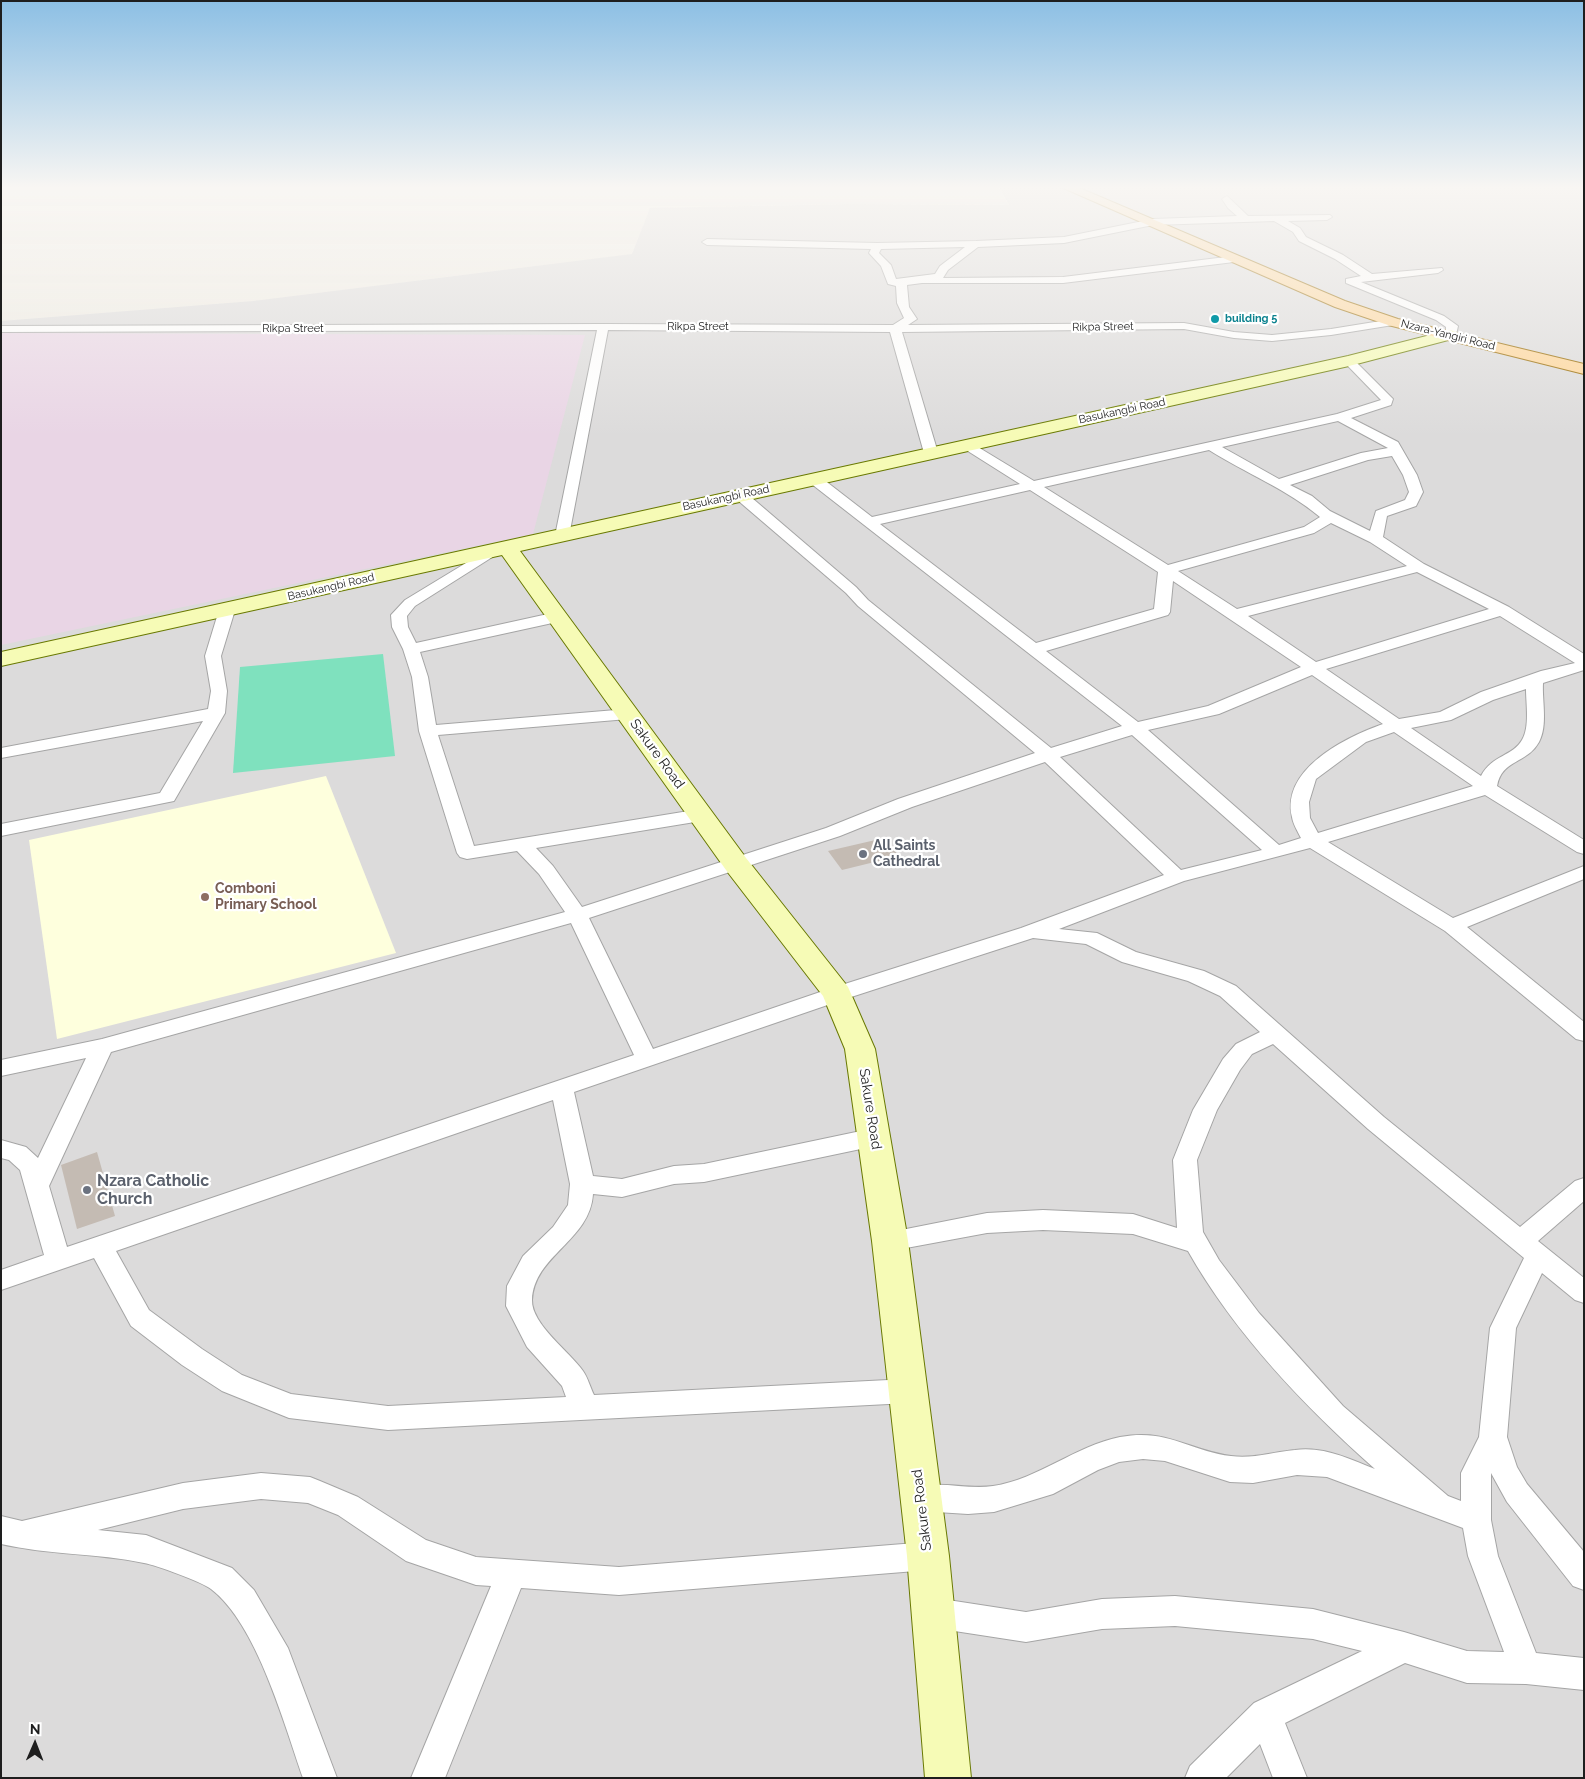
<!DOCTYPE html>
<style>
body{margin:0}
#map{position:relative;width:1585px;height:1779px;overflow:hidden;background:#efece4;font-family:Raleway,sans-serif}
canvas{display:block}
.frame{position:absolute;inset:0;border:2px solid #1e1e1e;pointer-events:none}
.north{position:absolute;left:10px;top:1719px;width:50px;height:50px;-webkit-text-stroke:4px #fff;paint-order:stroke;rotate:1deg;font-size:14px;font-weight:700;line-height:20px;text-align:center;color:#1e1e1e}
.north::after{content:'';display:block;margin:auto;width:18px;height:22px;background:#1e1e1e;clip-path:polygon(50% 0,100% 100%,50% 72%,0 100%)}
</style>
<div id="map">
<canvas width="1585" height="1779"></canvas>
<div class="frame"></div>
<div class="north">N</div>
</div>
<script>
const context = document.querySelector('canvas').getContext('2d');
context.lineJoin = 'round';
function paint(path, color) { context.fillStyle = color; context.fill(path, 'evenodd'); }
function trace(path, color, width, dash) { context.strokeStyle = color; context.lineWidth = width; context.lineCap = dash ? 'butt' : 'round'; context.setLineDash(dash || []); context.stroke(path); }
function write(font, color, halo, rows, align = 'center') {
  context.font = font + ' Raleway,sans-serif'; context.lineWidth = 4.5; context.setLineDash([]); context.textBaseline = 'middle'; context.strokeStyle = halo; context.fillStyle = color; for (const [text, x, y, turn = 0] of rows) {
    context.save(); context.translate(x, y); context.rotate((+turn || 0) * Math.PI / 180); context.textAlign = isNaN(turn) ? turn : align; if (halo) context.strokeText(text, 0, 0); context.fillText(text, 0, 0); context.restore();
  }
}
paint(new Path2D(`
 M999,187H1584V1778H1V321L253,301L632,254L650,208L852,204L1009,205Z`), '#dcdbdb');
paint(new Path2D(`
 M1,333L585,335L533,534L1,645Z`), '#e9d5e5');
paint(new Path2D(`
 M326,776L396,953L57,1039L29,840Z`), '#feffdd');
paint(new Path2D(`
 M383,654L395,756L233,773L240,667Z`), '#7fe1be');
paint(new Path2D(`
 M884,838L899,856L842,870L828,851Z
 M97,1152L115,1216L77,1229L61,1165Z`), '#c4bbb3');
const street = new Path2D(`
 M1227,196L1248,216L1330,215L1332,217L1327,220L1288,221L1300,228L1306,237L1343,255L1372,274L1442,268L1443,270L1438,273L1361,282L1444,316L1458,326L1456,335L1450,338L1446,337V327L1436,320L1346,283V279L1361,276L1335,259L1299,241L1293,232L1274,221L1153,225L1064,243L978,247L948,270L943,278L1063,277L1234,256L1239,259L1234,262L1063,283H922L907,285L909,307L917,319L908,325L1184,323L1234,332L1272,335L1331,329L1393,319L1399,322L1393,325L1331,335L1272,341L1234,338L1184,329L902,332L938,453L931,457L924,453L890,332L608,330L569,536L562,540L555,536L597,330L1,332V326L603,324L893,325L904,318L897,303L896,286L888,284L881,266L869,253L871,249L707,245L702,242L707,239L877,243L976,241L1064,237L1153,219L1237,216L1228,208L1222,199ZM965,247L940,266L935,274L896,279L891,265L879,253L881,249Z
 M1349,357L1353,359L1393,399L1391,405L1351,418L1398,442L1417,475L1423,492L1416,506L1387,516L1383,537L1424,564L1509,607L1584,654V670L1543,683C1542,702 1548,725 1539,742C1527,764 1502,759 1497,786L1584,840V854L1577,852L1485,795L1328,842L1453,918L1584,866V879L1467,927L1584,1022V1041L1576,1039L1445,931L1310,848L1184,881L1059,929L1097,933L1136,952L1204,971L1236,986L1384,1117L1520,1227L1575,1181L1584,1178V1201L1538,1241L1584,1278V1303L1575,1300L1542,1273L1516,1328L1507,1437L1517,1467L1527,1484L1584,1552V1590L1573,1586L1507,1502L1491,1473V1520L1498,1556L1536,1653L1584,1658V1690L1526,1684L1467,1683L1405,1663L1285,1723L1307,1778H1273L1260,1744L1226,1778H1185L1190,1766L1254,1703L1362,1651L1313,1639L1175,1626L1102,1629L1026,1642L935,1628L924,1623L919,1613L924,1603L935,1598L1026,1612L1102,1599L1175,1596L1313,1609L1404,1632L1467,1651L1504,1652L1468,1556L1463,1528L1327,1477L1297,1475L1253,1483L1230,1482L1165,1461L1143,1459L1119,1462L1098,1470L1053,1494L994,1512L968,1514L921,1511L911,1507L906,1498L911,1489C936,1479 966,1490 993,1486C1039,1479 1075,1446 1120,1437C1168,1428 1189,1451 1231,1456C1253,1459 1273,1452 1295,1450C1323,1446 1350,1459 1375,1469C1304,1406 1235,1334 1188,1251L1133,1234L1043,1230L987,1233L890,1251L881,1248L877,1241L881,1234L987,1213L1043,1210L1133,1214L1177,1228L1173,1160L1193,1110L1223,1059L1236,1044L1260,1032L1220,996L1188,981L1122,962L1086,944L1033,938L845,999L574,1092L593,1176L622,1179L674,1166L704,1164L875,1128L883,1131L887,1137L883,1143L875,1146L704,1182L674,1184L622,1197L593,1194C590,1241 534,1255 532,1300C531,1324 570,1352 583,1371C588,1378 590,1387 594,1395L908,1379L918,1383L922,1391L918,1399L908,1403L388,1430L289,1418L222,1391L182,1365L131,1326L94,1258L1,1290V1270L44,1255L20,1170L9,1160L1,1158V1140L26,1147L38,1158L86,1058L1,1076V1060L102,1039L565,912L539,874L517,851L467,859L460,857L457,853L419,731L412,677L403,649L392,627L391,615L405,600L489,549L494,550L496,553L494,556L415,606L407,616L408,627L416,643L557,612L565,617L557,622L420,652L428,677L436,725L628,709L634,710L637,714L634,718L628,719L438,735L474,846L701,809L708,811L710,815L708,819L701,821L536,848L553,866L582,907L826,828L898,799L1035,753L858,606L846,593L735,498L733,495L735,492H745L856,587L868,600L1051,748L1122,726L809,482L807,479L809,476H819L872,517L1020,484L963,448L961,445L963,442L968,441L1034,481L1337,414L1381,400L1345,363L1343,361ZM1338,421L1388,448L1361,453L1279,479L1222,447ZM1209,450C1245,473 1287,489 1320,517L1304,527L1168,565L1044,487ZM1392,456L1403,475L1409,492L1405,500L1376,511L1370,531L1330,511L1312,496L1290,485L1368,460ZM1030,490L1158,572L1154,609L1036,643L880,524ZM1331,523L1370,542L1407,566L1237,609L1178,571L1314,533ZM1417,572L1489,609L1316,662L1248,616ZM1173,581L1301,667L1208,706L1138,722L1046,651L1168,615L1170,612ZM1500,616L1575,663L1541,671L1481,692L1440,712L1399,719L1326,669ZM1312,675L1383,724C1346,737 1281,769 1292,817C1293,824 1298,832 1301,838L1279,845L1148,730L1219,714ZM1526,689C1526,704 1530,727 1522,740C1513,756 1492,755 1481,776L1411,728L1451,720L1493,700ZM1394,732L1473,786L1318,833L1310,818L1309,802L1316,779L1366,742ZM1132,735L1262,850L1181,870L1060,757ZM1045,762L1164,875L1021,928L829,989L653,1049L589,918L840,836L912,807ZM571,923L634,1055L67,1247L49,1186L111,1052ZM1273,1044L1368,1129L1524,1258L1490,1328L1479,1437L1461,1473V1501L1448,1496L1343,1406L1259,1313L1219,1260L1203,1232L1197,1160L1217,1110L1240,1070L1252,1054ZM553,1100L570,1184L568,1205L553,1227L523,1256L507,1286L506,1306L527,1347L562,1386L566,1397L388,1406L291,1394L242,1375L202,1349L149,1310L116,1251Z
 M227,605L235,610L221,656L227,691L225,713L174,801L1,836V824L160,793L203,721L1,758V748L208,709L211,691L205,656L219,610Z
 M261,1473L310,1477L320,1481L358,1497L426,1540L476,1557L619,1567L928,1542L939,1546L943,1556L939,1566L928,1570L619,1595L521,1588L445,1778H411L491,1586L476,1585L406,1561L338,1515L308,1503L261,1499L183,1509L98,1530L146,1535L232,1568L254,1590L288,1648L337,1778H303C284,1724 257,1624 211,1589C202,1582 156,1565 144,1563C97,1553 48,1555 1,1544V1516L22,1521L183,1483Z`);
const secondary = new Path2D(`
 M1450,330L1456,332L1458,335L1456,338L1349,366L520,551L746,858L848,987L875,1049L908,1241L949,1556L971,1778H925L907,1556L872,1241L845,1049L823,996L726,870L502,555L1,666V652L1348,356Z`);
const primary = new Path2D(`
 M1061,187H1077L1345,301L1398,319L1584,364V374L1388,325L1335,307Z`);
trace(street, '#a5a5a5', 2);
trace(secondary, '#697902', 2);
trace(primary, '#986a00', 2);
paint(street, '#fff');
paint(secondary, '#f6fbb6');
paint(primary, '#fed69a');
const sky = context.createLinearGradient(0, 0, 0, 436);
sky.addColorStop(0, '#8cbfe4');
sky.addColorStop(0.43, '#f8f6f3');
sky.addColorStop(1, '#f8f6f300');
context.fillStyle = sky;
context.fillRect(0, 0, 1585, 436);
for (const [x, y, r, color] of [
 [1215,319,5,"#0f9aa8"],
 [863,854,5,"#6b7280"],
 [205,897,5,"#8d6e63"],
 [87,1190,5,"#6b7280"]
]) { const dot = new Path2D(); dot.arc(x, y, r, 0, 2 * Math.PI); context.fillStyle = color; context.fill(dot); trace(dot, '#fff', 2); }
write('bold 11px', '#0d838f', '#fff', [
 ["building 5",1225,319]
], 'left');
write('11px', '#1e1e1e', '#fff', [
 ["Rikpa Street",698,327],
 ["Rikpa Street",1103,327,-1],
 ["Rikpa Street",293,329],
 ["Nzara-Yangiri Road",1448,335,14],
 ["Basukangbi Road",1122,411,-12],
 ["Basukangbi Road",726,498,-12],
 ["Basukangbi Road",331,587,-13]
]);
write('14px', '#1e1e1e', '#fff', [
 ["Sakure Road",657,754,54],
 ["Sakure Road",870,1109,81],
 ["Sakure Road",922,1510,-97]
]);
write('bold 14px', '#5b616d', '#fff', [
 ["All Saints",873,846],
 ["Cathedral",873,862]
], 'left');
write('bold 14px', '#785e54', '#fff', [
 ["Comboni",215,889],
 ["Primary School",215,905]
], 'left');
write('bold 16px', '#5b616d', '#fff', [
 ["Nzara Catholic",97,1181],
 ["Church",97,1199]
], 'left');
</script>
